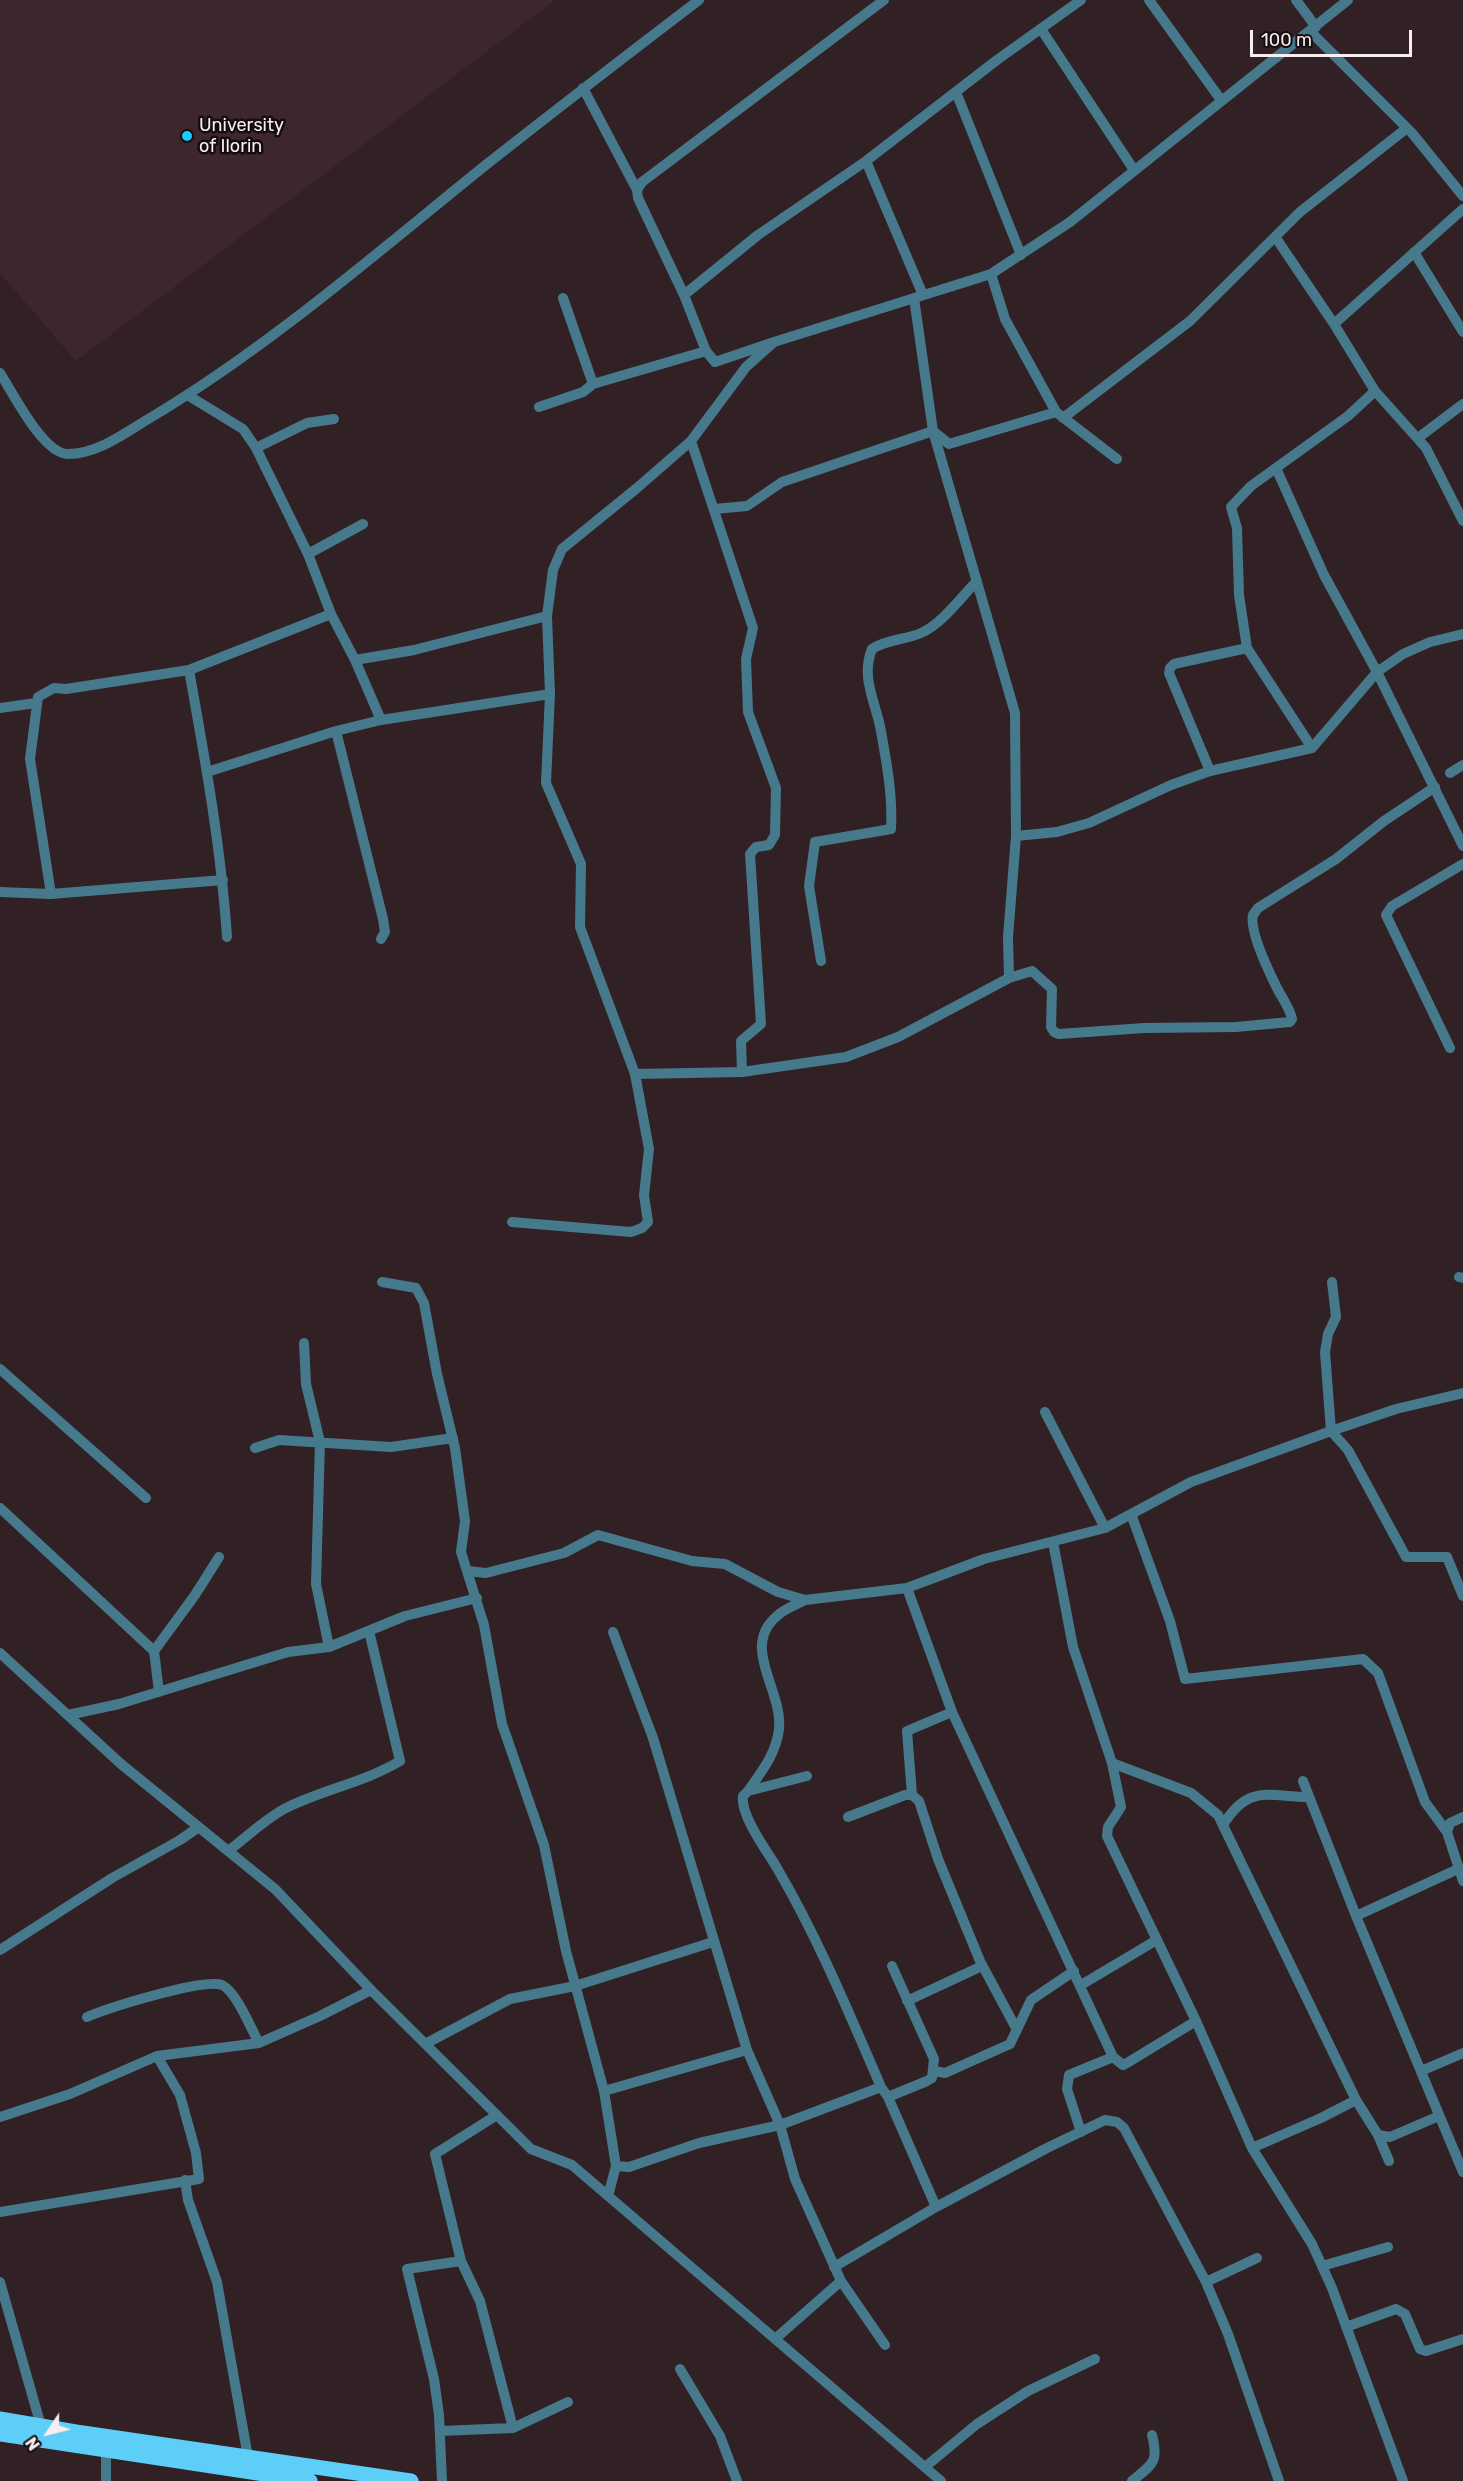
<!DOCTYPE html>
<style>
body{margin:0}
#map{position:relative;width:1463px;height:2481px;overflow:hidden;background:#312124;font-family:Rubik,sans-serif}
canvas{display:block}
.north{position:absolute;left:18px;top:2403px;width:60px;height:60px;-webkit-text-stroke:4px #140c0e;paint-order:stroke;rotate:235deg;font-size:16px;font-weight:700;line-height:24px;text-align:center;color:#f8edef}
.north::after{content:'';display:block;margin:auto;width:21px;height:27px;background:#f8edef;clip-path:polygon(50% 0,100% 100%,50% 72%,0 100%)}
.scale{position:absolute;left:1250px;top:30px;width:162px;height:27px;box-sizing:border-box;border:3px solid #f8edef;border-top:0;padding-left:8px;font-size:18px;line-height:21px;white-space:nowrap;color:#f8edef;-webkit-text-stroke:4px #140c0e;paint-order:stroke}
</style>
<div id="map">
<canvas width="1463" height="2481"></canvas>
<div class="north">N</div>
<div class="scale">100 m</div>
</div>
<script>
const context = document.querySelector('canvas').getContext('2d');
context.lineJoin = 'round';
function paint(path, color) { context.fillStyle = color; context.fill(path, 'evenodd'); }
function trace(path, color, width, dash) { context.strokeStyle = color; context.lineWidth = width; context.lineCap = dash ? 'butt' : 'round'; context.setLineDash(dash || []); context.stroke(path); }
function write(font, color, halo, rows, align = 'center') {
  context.font = font + ' Rubik,sans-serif'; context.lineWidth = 5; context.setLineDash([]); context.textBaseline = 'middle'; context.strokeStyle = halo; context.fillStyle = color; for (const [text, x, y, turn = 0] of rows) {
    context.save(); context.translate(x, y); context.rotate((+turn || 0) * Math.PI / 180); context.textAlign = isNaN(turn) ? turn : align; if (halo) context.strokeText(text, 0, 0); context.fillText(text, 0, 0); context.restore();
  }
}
paint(new Path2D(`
 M0,0H555L76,361L0,273Z`), '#3e272c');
trace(new Path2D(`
 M1149,0L1221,100
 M1296,0L1316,27
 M1041,29L1134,170
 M1311,32L1412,133L1463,196
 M583,88L637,190L638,198L684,295L706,351L715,362L774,342L991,274L1070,222L1348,0
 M956,92L1021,255
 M866,161L923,295
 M637,190L642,182L884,0
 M1276,238L1334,324L1463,209
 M1414,252L1463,332
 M991,274L1005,319L1056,412L1117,459
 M684,295L758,235L866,161L997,60L1081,0
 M563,298L593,384
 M914,298L933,431L1015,713L1016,836L1008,937L1009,978
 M1334,324L1375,391L1426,448L1463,521
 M0,373C13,393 43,454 68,454C98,454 126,432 150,418C268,348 380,250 487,164C557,109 628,54 699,0
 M189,396L243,429L256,448L308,554L331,614L355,660L381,720
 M539,407L583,392L593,384L706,351
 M1063,418L1190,321L1300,212L1407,128
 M1418,438L1463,404
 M691,441L753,628L746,659L748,712L776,788L775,835L769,845L756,847L750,854L761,1024L741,1041L742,1072
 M256,448L307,423L334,419
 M1276,468L1324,575L1377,672L1463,846
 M714,509L747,506L782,482L933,431L949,444L1056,412
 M308,554L363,524
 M355,660L414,650L547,616
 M189,670C205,759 221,847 227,937
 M0,708L36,703
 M336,731L383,919L385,932L381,939
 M1312,748L1247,648L1239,595L1237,528L1231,507L1251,486L1348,416L1375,391
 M1210,771L1169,673L1170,668L1174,664L1247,648
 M207,772L336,731L381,720L550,694
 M1450,773L1463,765
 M1016,836L1057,832L1089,823L1171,785L1210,771L1312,748L1377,672L1403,654L1430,642L1463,634
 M0,892L51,894L223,880
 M51,894L30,759L38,697L54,688L66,689L189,670L331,614
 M821,961L809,886L815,842L891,829C893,795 886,759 880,726C874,699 861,676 872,649C887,639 905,640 921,633C943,623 961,597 977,581
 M1450,1048L1386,915L1392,906L1463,864
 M635,1074L742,1072L846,1057L898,1037L1009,978L1032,971L1052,989L1051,1027L1054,1032L1059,1034L1144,1028L1236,1027L1290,1022L1292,1019C1290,1009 1283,999 1278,990C1270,974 1249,931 1253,915L1258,908L1336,859L1384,821L1435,787
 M512,1222L631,1232L642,1228L648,1222L644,1195L649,1149L635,1074L580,927L581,864L546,783L550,694L547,616L553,570L562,549L637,488L691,441L746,367L774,342
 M1459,1277L1463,1278
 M382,1282L416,1288L424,1303L437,1374L455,1448L465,1521L461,1552L484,1625L502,1724L544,1845L566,1951L604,2091L616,2166L608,2196
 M1332,1282L1336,1317L1328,1334L1325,1352L1331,1431L1348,1450L1406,1557H1447L1463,1596
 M304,1343L306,1384L320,1442L316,1584L329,1647
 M0,1369L146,1498
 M1045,1412L1105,1528
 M255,1448L279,1440L391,1447L453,1438
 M0,1508L154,1651L195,1595L219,1557
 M1131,1514L1170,1621L1185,1679L1363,1659L1378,1673L1425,1802L1447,1832
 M1053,1542L1073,1647L1112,1763L1121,1807L1108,1827L1107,1836L1196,2021L1252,2148L1312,2244L1332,2288L1403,2481
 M468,1571L486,1573L564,1553L598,1535L692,1561L725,1564L778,1592L805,1600L907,1588L984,1559L1105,1528L1191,1482L1331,1431L1396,1409L1463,1393
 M907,1588L952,1712L1113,2057L1123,2065L1127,2063L1196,2021
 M613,1632L653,1738L747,2050L780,2125L795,2179L841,2281L885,2345
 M154,1651L159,1692
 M0,1653L121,1764L275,1889L371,1990L531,2149L572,2165L941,2481
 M68,1715L119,1704L288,1652L329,1647L405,1616L477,1598
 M1112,1763L1191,1793L1218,1815L1356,2100L1378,2135L1390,2137L1439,2116
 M807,1776L748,1791L743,1796C740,1815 767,1851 777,1868C818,1938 849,2013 881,2087L888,2097L936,2207
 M1303,1781L1356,1916L1463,2172
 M748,1791C762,1771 776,1754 779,1729C783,1690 740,1647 777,1616C784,1609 796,1605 805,1600
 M912,1795L907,1731L952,1712
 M848,1817L905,1795H912L919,1801L938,1859L980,1961L1017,2030
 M1463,1817L1450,1823L1447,1832L1463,1881
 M1223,1825C1249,1783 1269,1797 1309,1797
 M228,1851C247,1837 267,1817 288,1807C325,1789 365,1782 400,1761L369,1631
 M1356,1916L1458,1869
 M0,1950L112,1878L180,1840L199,1827
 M1081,1985L1155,1941
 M907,2001L982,1966
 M87,2017C108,2008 203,1978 222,1985C236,1991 251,2029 259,2043
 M425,2044L510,1999L575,1986L713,1942
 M934,2071L945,2073L1010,2044L1031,2000L1074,1971
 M1421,2071L1463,2053
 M604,2091L747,2050
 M888,2097L927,2081L932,2078L934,2059L892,1966
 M0,2117L70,2094L157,2056L259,2043L320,2016L371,1990
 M1081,2132L1067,2089L1069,2075L1113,2057
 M1378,2135L1389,2161
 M1252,2148L1321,2118L1356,2100
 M616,2166L629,2167L699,2143L780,2125L881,2087
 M185,2180L188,2200L217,2282L249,2463
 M0,2212L199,2179L196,2153L180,2095L157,2056
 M461,2261L435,2154L497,2115
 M1322,2266L1388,2247
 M834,2267L936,2207L1047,2148L1105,2120L1117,2122L1124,2128L1206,2282L1228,2334L1279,2481
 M0,2282L41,2426
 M1206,2282L1257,2258
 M1346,2327L1396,2309L1405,2314L1420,2349L1426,2351L1463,2339
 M775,2339L841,2281
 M680,2369L720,2436L737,2481
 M440,2431L513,2428L568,2402
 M106,2450V2481
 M925,2467L977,2424L1028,2391L1095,2359
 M442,2481L439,2415L434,2379L407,2269L461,2261L480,2301L513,2428
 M1132,2481C1153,2464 1159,2462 1152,2435`), '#47798d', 10);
trace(new Path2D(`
 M0,2419L76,2432L411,2481
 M0,2434L310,2481`), '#5ccef8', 15);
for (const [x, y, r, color] of [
 [187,136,6,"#1ec9fd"]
]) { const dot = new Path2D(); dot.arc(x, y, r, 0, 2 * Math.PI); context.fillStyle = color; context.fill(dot); trace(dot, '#140c0e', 2); }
write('18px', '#f8edef', '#140c0e', [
 ["University",199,126],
 ["of Ilorin",199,147]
], 'left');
</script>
